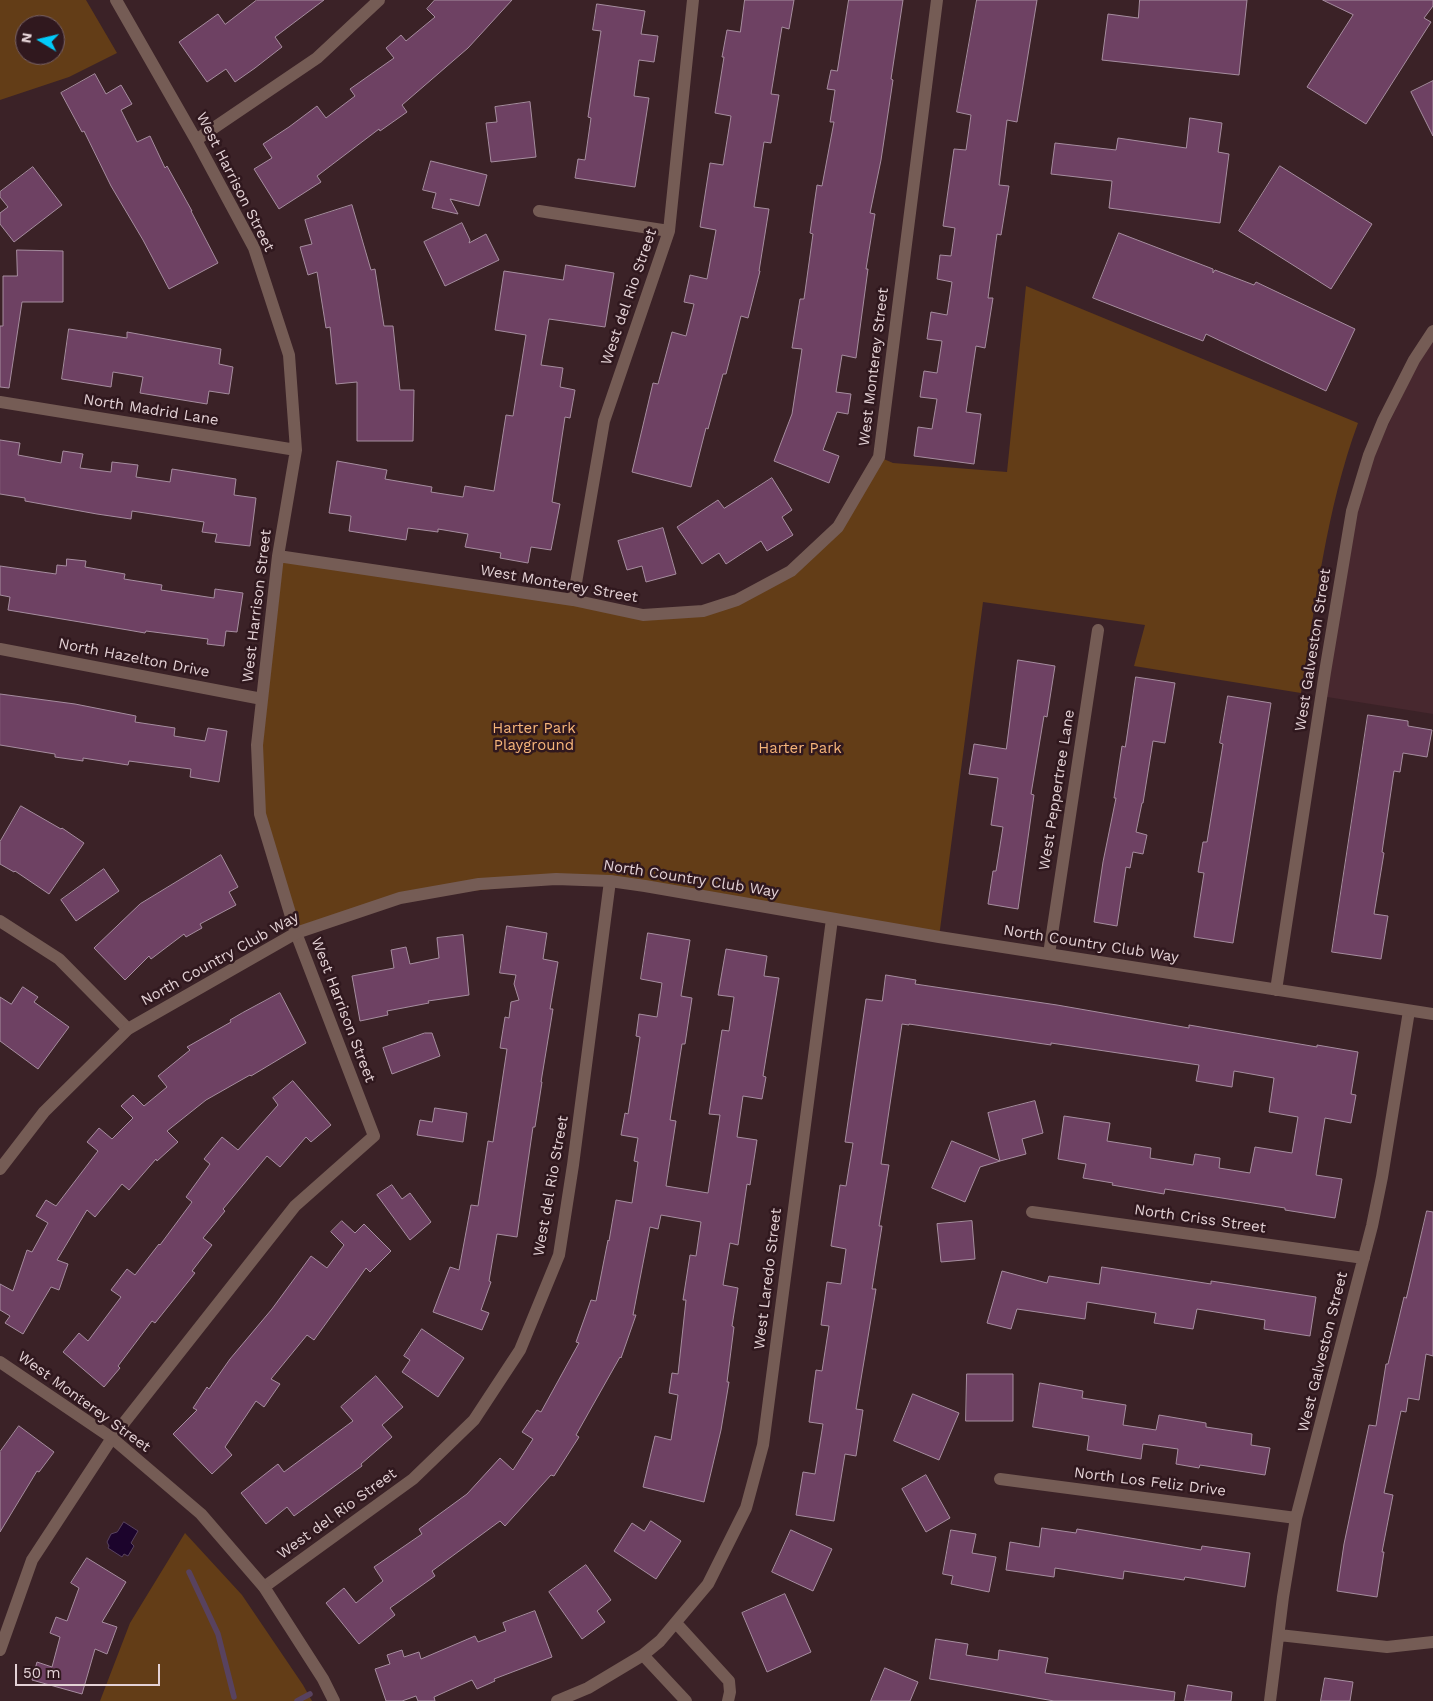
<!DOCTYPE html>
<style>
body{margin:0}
#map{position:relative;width:1433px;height:1701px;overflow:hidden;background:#3b2227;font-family:"Work Sans",sans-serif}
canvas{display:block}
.north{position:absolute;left:15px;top:15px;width:50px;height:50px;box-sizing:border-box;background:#30181e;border:1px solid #786268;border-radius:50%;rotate:279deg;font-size:14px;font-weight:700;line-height:20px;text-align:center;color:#e4d2d6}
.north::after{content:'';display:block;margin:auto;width:18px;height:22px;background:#02cbf9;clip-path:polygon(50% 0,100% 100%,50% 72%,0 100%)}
.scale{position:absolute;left:15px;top:1664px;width:145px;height:22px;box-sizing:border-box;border:2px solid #e4d2d6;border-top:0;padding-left:6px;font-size:15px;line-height:18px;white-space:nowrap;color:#e4d2d6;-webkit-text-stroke:4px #30181e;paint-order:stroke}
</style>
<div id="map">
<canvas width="1433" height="1701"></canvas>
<div class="north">N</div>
<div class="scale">50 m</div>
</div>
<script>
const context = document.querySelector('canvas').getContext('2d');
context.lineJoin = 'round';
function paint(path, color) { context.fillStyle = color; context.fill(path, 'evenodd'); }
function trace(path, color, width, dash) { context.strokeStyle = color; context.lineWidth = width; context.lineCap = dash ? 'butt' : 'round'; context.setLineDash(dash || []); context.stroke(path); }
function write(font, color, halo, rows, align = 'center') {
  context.font = font + ' "Work Sans",sans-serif'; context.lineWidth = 5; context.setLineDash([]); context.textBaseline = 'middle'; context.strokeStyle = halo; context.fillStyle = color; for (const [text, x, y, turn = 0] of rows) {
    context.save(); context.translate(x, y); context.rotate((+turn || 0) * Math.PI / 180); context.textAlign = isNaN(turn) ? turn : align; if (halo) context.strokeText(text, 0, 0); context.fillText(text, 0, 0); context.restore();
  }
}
paint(new Path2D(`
 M1433,331V714L1321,696L1361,482Z`), '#48282f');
paint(new Path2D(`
 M0,0H86L117,53L69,77L0,100ZM25,25H55V55H25Z
 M1026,286L1358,423C1326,510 1316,602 1301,693L1134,666L1145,625L983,602L939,937L583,880L400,898L296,933L260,814L257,745L278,556L643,615L703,611L791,571L838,527L879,457L893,463L1007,472Z
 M185,1533L242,1595L303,1685L312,1701H100L130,1623Z`), '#633d17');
const water = new Path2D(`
 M124,1522L138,1531L131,1543L134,1546L128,1556L124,1554L122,1557L108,1548L109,1546L107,1542L111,1534L117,1532Z`);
paint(water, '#1c042c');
trace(water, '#58425f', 1);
trace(new Path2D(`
 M189,1572L218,1634L234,1697
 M297,1701L310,1694`), '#58425f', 5.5);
const building = new Path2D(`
 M257,0H324L275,37L282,47L255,68L235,82L226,69L207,82L179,42L218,14L225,24Z
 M435,0H512L468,48L402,105L407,112L380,131L379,129L317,176L321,182L279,209L254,169L272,158L263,144L289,127L317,106L326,118L355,96L350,89L394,58L386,48L401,35L406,41L435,17L427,9Z
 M745,0H794L789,29L782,27L771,94L779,95L771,143L764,142L754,207L769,209L759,271H760L748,318L741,316L726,374H723L708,429L706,428L691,487L632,472L653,383L658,384L672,332L686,336L694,304L684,302L690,275L707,279L716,230L700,227L710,163L723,165L731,116L715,113L724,57H722L727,30L740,32Z
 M849,0H903L891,79L893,80L881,160L870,213L875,214L866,269H868L856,358L842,355L836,392L851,394L848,414L837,412L823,450L839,456L829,483L774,461L792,414L802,349L792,348L800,299H804L813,234L810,233L817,185L822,186L834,122H830L835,90L827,89L831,70L837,71Z
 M977,0H1037L1017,122L1007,120L999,185L1009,186L1001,235L997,234L988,298H993L985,348L976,346L966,412L981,414L974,464L914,456L918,427L932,429L937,399L920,397L924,371L937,373L942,341L927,339L931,312L947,315L952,282L937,279L940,255L951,256L955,228L943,226L954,149L966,150L971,115L957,112Z
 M1140,0H1247L1239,75L1102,60L1108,14L1138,18Z
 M1323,0H1433V6L1424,18L1431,22L1366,124L1307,87L1353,15Z
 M597,4L645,11L641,34L658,36L654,62L639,60L634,96L649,98L635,187L575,178L578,159L585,160L591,118L588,117L601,31L593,30Z
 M95,74L106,94L121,85L132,104L121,110L137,142L150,136L165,168L167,166L192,211H191L218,263L169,289L143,240L111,186L84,131L82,132L61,93Z
 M1433,81V136L1411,92Z
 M530,102L536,157L491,162L486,123L497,122L495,107Z
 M1190,118L1222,123L1218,152L1229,154L1220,223L1109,208L1112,181L1051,174L1055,143L1116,150L1118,138L1186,148Z
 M431,161L487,175L479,206L450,199L458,214L432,208L436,193L423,190Z
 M1280,166L1372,224L1331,289L1239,231Z
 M33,167L62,205L14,242L0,224V213L8,207L0,197V192Z
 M352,205L371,270L375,269L384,326H393L400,390H414L413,441H357V382L336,384L330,327L326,328L317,272L308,275L300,247L312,244L305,220Z
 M462,223L470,240L469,243L486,234L499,260L445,286L424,242Z
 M1119,233L1213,269V273L1215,270L1254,285L1256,282L1355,329L1326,391L1206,334L1203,341L1093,298Z
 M17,250L63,251V302H22L9,388L0,387V326H3V276H17Z
 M566,265L614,273L605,327L549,319L541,365L563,368L560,387L575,390L570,418L565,417L552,502L560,504L551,550L531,547L528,563L500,558L501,553L465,547L468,534L438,529V532L408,528L406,540L349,531L351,516L329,513L337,461L387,470L385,479L432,487L431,492L463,497L465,486L494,491L506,415L513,416L526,335L495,330L504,271L563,280Z
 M69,329L127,338V332L221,349L219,364L233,367L229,394L209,391L207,404L140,393L143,377L113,372L111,387L62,379Z
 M0,440L20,443L18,455L61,463L63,451L83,454L80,468L111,472L112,462L138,465L136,477L170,482L172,469L236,479L234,495L256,498L250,546L215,542L217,534L202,532L204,522L132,511L131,519L97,514L25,501V498L0,494Z
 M772,478L792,510L782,517L793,535L767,551L761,541L726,564L719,553L702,564L677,527L718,500L724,508Z
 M663,528L676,574L646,582L642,566L627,570L618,541Z
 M67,559L86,561L85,567L125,574L124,579L162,585L161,590L214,598L215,589L243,593L237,632L226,631L224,646L207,644L208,639L146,631L145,633L128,630L8,610L10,597L0,595V566L56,574L57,565L66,566Z
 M1018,660L1055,666L1047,717L1044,716L1031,794L1034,795L1018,909L988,904L993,871H996L1003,827L991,825L998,778L969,774L974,744L1006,749Z
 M1136,677L1175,683L1165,743L1153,741L1143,803H1142L1136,832L1147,835L1143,854L1133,852L1130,868L1126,867L1117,926L1094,922L1103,862L1116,798H1114L1122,746L1125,747Z
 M0,694L75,704L136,716L135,722L175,728L174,736L205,741L208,728L227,731L219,782L190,777L191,769L129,761L128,765L83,758V761L55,757V754L0,745Z
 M1228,696L1271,703L1233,943L1194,937L1204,873L1198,872L1203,842H1207L1223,744L1220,743Z
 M1368,715L1408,721V726L1432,730L1427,757L1403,753L1400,772L1394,771L1382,852L1384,853L1374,914L1388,916L1381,959L1332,952Z
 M21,806L61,829L62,828L84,843L49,894L15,871L14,872L0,864V842Z
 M221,855L238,887L229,892L236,905L200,924L202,928L186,937L184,934L151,959L149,956L125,980L94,948L140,904Z
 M104,869L119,891L76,921L61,900Z
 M507,926L547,933L543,959L558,962L550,1009H553L541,1082H542L535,1127H533L517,1237L497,1234L489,1281L491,1282L481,1310L489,1313L482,1330L433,1312L450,1267L459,1270L471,1205L478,1206L488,1141L493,1142L507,1049L500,1048L505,1017L509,1018L511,1002L519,1000L514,984L516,975L500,973Z
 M648,933L690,940L681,996L692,998L685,1044H682L670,1120L676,1121L666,1186L708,1193L720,1115L709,1114L722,1030L729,1031L734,997L718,995L726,949L767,956L764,976L779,978L763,1076L766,1077L762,1099L743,1096L737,1137L757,1140L750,1185L747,1184L738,1245L730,1243L723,1285L738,1288L732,1326L734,1327L727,1382H729L721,1430L704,1502L643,1487L655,1436L671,1440L678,1395L669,1393L672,1373L678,1374L686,1300H683L690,1255L696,1256L701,1222L661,1215L658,1229L650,1227L633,1315H636L621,1358L620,1357L576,1435L579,1437L554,1476L551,1475L505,1526L500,1521L432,1571L435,1576L390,1608L395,1615L359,1644L326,1603L344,1588L356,1603L383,1581L374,1567L422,1534L419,1529L467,1494L500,1458L513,1470L533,1439L522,1432L537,1410L541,1412L579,1343L576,1342L591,1300L596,1301L608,1240L609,1241L616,1200L632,1203L638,1162L634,1161L638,1138L621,1135L625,1113L628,1114L640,1037L636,1036L639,1014L657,1017L662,983L641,979Z
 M463,935L469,995L428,1001L429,1003L387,1011L388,1015L360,1021L352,976L394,968L391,950L406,947L410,964L439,958L437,938Z
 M886,975L916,980L915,984L1057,1005L1189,1028V1025L1317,1047V1045L1358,1052L1351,1094L1356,1095L1351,1123L1325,1118L1316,1175L1342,1179L1335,1218L1285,1210V1208L1165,1189L1164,1194L1112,1185L1113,1183L1083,1178L1086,1164L1058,1159L1064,1116L1110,1123L1107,1141L1151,1148L1150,1158L1193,1165L1195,1154L1220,1158L1219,1168L1250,1173L1255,1147L1292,1153L1298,1117L1269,1112L1274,1078L1234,1071L1232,1087L1196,1081L1199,1065L1051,1043V1045L909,1024V1025L902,1024L881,1164L889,1165L879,1226H882L872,1289H876L856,1409L863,1410L856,1456L845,1454L834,1521L796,1515L803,1472L815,1474L823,1424L809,1422L816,1370L822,1371L829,1326L821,1325L827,1282L841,1284L846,1249L831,1246L840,1185L846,1186L853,1143L845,1142L866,999L882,1001Z
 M23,987L38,997L34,1002L69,1027L38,1069L0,1041V997L11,1004Z
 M280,993L306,1043L251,1076L250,1075L206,1100L167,1131L178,1142L157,1161L156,1159L129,1190L122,1184L95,1217L87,1210L57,1260L68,1264L59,1290L51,1287L23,1334L5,1323L10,1316L0,1310V1284L13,1291L27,1250L32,1252L48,1223L36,1216L46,1200L56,1206L98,1151L87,1142L99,1128L112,1139L133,1118L121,1106L133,1095L144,1106L167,1087L158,1076L190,1050L187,1047L231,1022L230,1020L242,1013Z
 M425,1033H432L440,1056L392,1074L383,1048Z
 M293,1081L331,1125L311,1142L306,1137L280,1167L267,1156L223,1209L225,1211L203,1238L212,1245L192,1271L195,1273L155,1323L152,1321L118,1366L120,1368L104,1387L63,1352L79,1333L88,1341L121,1297L111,1290L127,1269L135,1275L159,1244L160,1245L192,1202L186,1197L210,1164L204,1159L222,1137L238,1150L278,1105L273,1098Z
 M1035,1101L1043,1133L1022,1139L1026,1154L1000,1161L988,1113Z
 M435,1108L467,1113L463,1142L417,1135L420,1120L432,1122Z
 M952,1141L1000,1161L980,1167L965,1202L932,1188Z
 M392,1185L402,1199L410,1193L431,1222L410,1240L377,1195Z
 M1427,1211L1433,1212V1356L1426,1354L1419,1400L1408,1398L1406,1412L1401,1411L1384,1493L1393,1495L1382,1552H1384L1377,1597L1337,1591L1344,1544L1369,1425L1376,1426L1386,1364H1388L1404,1297L1406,1298Z
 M342,1221L355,1233L364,1224L391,1251L370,1272L366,1268L314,1340L307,1335L271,1379L280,1384L264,1407L256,1401L225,1447L232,1455L212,1474L173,1434L197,1410L193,1408L207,1387L209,1389L230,1359L272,1309L311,1256L327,1268L344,1245L331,1232Z
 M972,1221L975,1259L941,1262L937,1224Z
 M1102,1267L1211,1284V1281L1316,1297L1310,1336L1264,1329L1265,1320L1197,1309L1193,1329L1154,1323L1156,1313L1087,1302L1085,1319L1017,1309L1011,1329L987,1323L1002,1271L1047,1283L1049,1276L1099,1284Z
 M422,1329L464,1358L438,1397L402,1372L410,1360L404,1356Z
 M967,1374H1013V1421H966Z
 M376,1376L403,1407L382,1425L392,1437L361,1464L362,1466L294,1516L287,1507L266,1524L241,1493L278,1464L284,1472L353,1421L341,1407Z
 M1040,1383L1083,1391L1082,1398L1126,1405L1123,1425L1156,1430L1159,1415L1206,1423V1427L1252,1434L1251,1445L1270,1448L1265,1475L1200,1465L1199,1468L1176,1464L1178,1449L1143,1444L1141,1459L1087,1450L1089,1436L1033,1427Z
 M913,1394L959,1413L939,1460L894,1441Z
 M19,1426L54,1452L39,1472L37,1471L0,1532V1452Z
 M926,1475L950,1518L926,1532L902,1489Z
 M651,1521L681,1541L656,1579L614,1551L632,1523L644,1531Z
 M1042,1528L1076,1533L1077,1529L1201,1550L1202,1546L1250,1553L1245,1587L1185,1577L1184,1580L1124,1571L1123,1579L1055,1568L1054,1577L1006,1570L1010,1542L1039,1547Z
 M791,1530L832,1549L813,1591L772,1572Z
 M951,1530L976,1534L972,1553L996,1557L989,1592L951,1584L953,1576L943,1574Z
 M87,1558L126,1582L102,1622L117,1627L107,1654L95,1649L82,1694L32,1680L37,1662L52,1667L60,1637L50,1633L56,1617L67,1621L79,1588L71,1583Z
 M586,1565L611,1600L597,1611L605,1622L582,1639L549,1592Z
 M785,1594L811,1652L767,1672L742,1613Z
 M535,1611L552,1657L494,1679L495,1681L477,1689L472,1680L434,1697L435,1701H418L416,1696L402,1701H386L375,1669L390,1664L387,1655L402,1650L404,1657L419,1652L421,1659L475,1636L478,1642L506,1631L503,1623Z
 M936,1639L968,1644L966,1655L998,1660L999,1650L1048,1658L1045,1673L1175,1692L1174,1701H1054L930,1679Z
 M885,1668L918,1682L910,1701H871Z
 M1325,1678L1353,1682L1350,1701H1321Z
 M1188,1685L1232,1692L1231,1701H1185Z`);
paint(building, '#6e4163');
trace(building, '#a68d9f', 1);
trace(new Path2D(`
 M196,140L317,58L379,0
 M539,211L669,231
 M0,402L296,450
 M278,556L573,600L643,615L703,611L737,600L791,571L838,527L879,457L937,0
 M573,600L604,421L669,231L693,0
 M0,649L262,699
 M0,921L59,959L128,1029
 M1049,954L1098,630
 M1032,1212L1364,1258
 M1000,1479L1296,1518
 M264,1587L413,1479L474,1420L520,1350L559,1255L573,1165L610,881
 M676,1623L729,1681L730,1692L728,1701
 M1279,1635L1387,1647L1433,1642
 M0,1650L32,1560L112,1438L295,1206L374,1136L296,933L260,814L257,745L278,556L296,450L289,355L254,248L196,140L116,0
 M643,1655L686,1701
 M557,1701L588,1688L643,1655L660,1641L708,1584L746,1508L763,1445L832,919
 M1270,1701L1283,1597L1296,1518L1372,1226L1382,1177L1409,1011`), '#755c55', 12);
trace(new Path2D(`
 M1276,990L1325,672L1352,511L1369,455L1383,421L1414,360L1433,331
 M0,1169L44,1112L128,1029L296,933L400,898L479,884L556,879L610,881L645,886L939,937L1433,1014
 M0,1362L112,1438L201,1514L264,1587L323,1679L334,1701`), '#755c55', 12);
write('15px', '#e4d2d6', '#30181e', [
 ["West Harrison Street",235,182,63],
 ["West del Rio Street",629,297,-71],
 ["West Monterey Street",874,367,-83],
 ["North Madrid Lane",151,410,9],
 ["West Monterey Street",559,584,10],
 ["West Harrison Street",257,606,-83],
 ["West Galveston Street",1313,650,-81],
 ["North Hazelton Drive",134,658,11],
 ["West Peppertree Lane",1057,790,-81],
 ["North Country Club Way",691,879,9],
 ["North Country Club Way",1091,944,9],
 ["North Country Club Way",220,959,-29],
 ["West Harrison Street",343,1010,69],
 ["West del Rio Street",551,1186,-80],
 ["North Criss Street",1200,1219,8],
 ["West Laredo Street",768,1279,-83],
 ["West Galveston Street",1323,1352,-76],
 ["West Monterey Street",84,1402,36],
 ["North Los Feliz Drive",1150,1482,7],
 ["West del Rio Street",337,1514,-36]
]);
write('15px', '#f7b57a', '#30181e', [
 ["Harter Park",534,729],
 ["Playground",534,746],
 ["Harter Park",800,749]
]);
</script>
